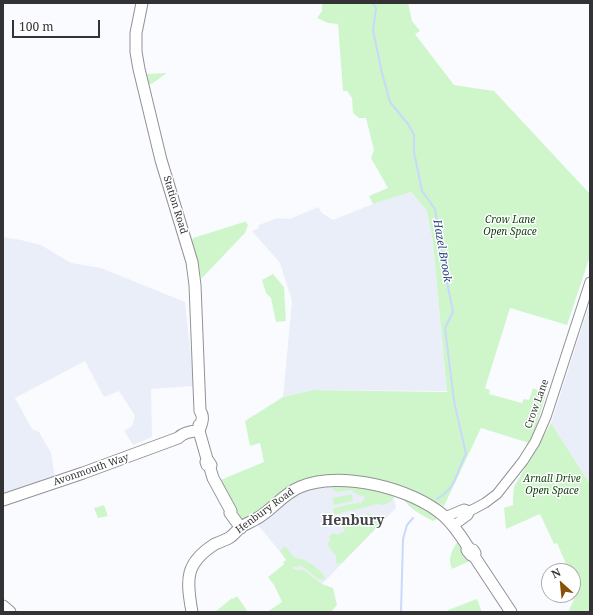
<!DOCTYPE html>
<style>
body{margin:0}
#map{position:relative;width:593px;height:615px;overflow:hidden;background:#fafbff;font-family:"Noto Serif",serif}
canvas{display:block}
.frame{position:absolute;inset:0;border:4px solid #333335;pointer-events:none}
.north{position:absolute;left:541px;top:563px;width:40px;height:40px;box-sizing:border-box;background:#fff;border:1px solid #adadae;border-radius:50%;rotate:333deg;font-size:11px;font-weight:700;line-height:16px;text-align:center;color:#333335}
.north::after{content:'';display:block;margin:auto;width:14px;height:18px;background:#895105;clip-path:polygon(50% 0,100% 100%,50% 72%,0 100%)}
.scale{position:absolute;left:12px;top:20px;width:88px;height:18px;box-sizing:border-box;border:2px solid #333335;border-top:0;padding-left:5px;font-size:12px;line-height:14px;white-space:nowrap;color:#333335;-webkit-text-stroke:3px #fff;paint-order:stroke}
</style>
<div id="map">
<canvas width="593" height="615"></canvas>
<div class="frame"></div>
<div class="north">N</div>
<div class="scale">100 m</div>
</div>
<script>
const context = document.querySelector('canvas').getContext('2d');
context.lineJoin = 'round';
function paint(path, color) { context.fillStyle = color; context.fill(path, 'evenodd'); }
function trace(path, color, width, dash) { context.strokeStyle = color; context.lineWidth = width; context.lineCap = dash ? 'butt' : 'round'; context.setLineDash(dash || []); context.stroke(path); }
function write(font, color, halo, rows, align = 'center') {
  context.font = font + ' "Noto Serif",serif'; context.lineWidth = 3; context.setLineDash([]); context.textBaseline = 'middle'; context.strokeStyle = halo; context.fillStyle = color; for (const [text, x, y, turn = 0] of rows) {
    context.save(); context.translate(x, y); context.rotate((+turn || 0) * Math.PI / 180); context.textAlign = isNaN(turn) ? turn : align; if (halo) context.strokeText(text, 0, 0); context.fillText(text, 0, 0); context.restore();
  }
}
paint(new Path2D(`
 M411,192L427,211L433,243L447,391L313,390L283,397L292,301L280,263L252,231L259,228V225L277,218L290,219L318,207L322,213L333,220L373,204Z
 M3,237L21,240L41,245L71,263L101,268L185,302L194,386L151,389L152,437L133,445L124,431L132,426L135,416L119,391L104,397L85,361L15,398L32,429L39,432L51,453L55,477L3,497Z
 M590,303V484L551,423Z
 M328,484L393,495L396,508L322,584L304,570L294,569L258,525L286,504L287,502L292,499L295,495L316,486Z`), '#eaeef9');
paint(new Path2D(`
 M322,3H408L412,21L420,31L415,34L454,85L494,91L590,194V256L567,325L510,308L485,388L490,390L489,394L522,403L524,399L529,400L533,388L546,394L535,430L529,443L481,428L444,506L416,493L326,477L259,513L244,523L218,481L264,462L260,443L250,446L245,421L283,397L313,390L447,392L433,243L427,211L411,192L373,204L369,196L388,188L371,158L374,150L366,118H359L353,113L352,98L347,91H343L338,24L328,23L317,18L322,11Z
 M167,73L153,83L148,85L146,74Z
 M244,222H246L248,225L245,233L202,278H201L192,240L193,238Z
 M273,274L284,287L286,321L276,322L271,298L266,293L262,280Z
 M551,423L590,484V612H568L578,591L573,580V571H569L557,543L554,544L540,514L506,529L504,508L513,505V498L514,487Z
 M333,484L359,485L393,495L394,498L390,502L383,505L377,504L355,510L347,511L334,515L333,509C337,507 358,502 361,503L365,498L364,496L358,495L351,490L336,492L333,490Z
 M352,494L353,501L334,505L332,498Z
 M403,498L425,507L423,509L424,511L427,508L437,519L433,521C422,515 409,509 403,498Z
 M104,505L108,516L98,518L94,508Z
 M370,514C376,516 380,518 379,525L342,563L338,564L336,563V556L327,544L330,541L329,536L334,533L337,535L345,531L342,526L343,524L350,522L352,524L358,518Z
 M458,541L472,560L452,569C447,558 452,550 458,541Z
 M285,546L292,555L298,559H302L313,565L323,574L325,578L322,580L318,579L302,566L293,567L288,562L294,569L304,570L322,584L333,588L337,605L331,612H285L283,611L281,612H267L282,602L274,585L268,577C274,572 280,568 284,564L283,562L286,560L280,551Z
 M237,596L248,612H215L232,598L233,599Z
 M477,599L482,612H449L448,610Z`), '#cff6cb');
trace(new Path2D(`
 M373,3L376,8L373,30L382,73L390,102L408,124L414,135V152L422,191L435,209L443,262L453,312L445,328L454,401L466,454C455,474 458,486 437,499
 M401,612L403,539L407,525L413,518`), '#c8d9fb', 2);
const minor = new Path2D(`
 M445,517L464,509L470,511L485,503L497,494L523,461L535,442L546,417L590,282
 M453,526L468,515L470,511`);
const major = new Path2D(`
 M142,3L136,33V52L139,69L161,160L192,262L195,285L200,411C205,417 201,425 199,431
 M199,425V431L207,459L206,462L207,465
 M207,459L211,465L210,468L213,478L231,511L230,513L241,528
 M3,500L83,473L178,438C184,432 191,431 199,431
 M473,550L475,553L474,556L511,612
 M3,606L10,612
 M192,612C186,579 185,563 215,544C220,542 225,540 229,538C234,535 236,531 240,528C245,524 251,522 256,519C272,510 283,494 300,487C340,470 412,488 444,516C453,524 461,536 468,547L467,550L471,555L474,556`);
trace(minor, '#919296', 11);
trace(major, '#919296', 13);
trace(minor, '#fff', 9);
trace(major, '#fff', 11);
write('10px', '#333335', '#fff', [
 ["Station Road",175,205,73],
 ["Crow Lane",537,404,-70],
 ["Avonmouth Way",91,470,-19],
 ["Henbury Road",265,511,-36]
]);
write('italic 10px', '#0e3e0e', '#fff', [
 ["Crow Lane",510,220],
 ["Open Space",510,232],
 ["Arnall Drive",552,479],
 ["Open Space",552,491]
]);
write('italic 11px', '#264283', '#fff', [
 ["Hazel Brook",442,251,80]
]);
write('bold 14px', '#424447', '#fff', [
 ["Henbury",353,521]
]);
</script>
